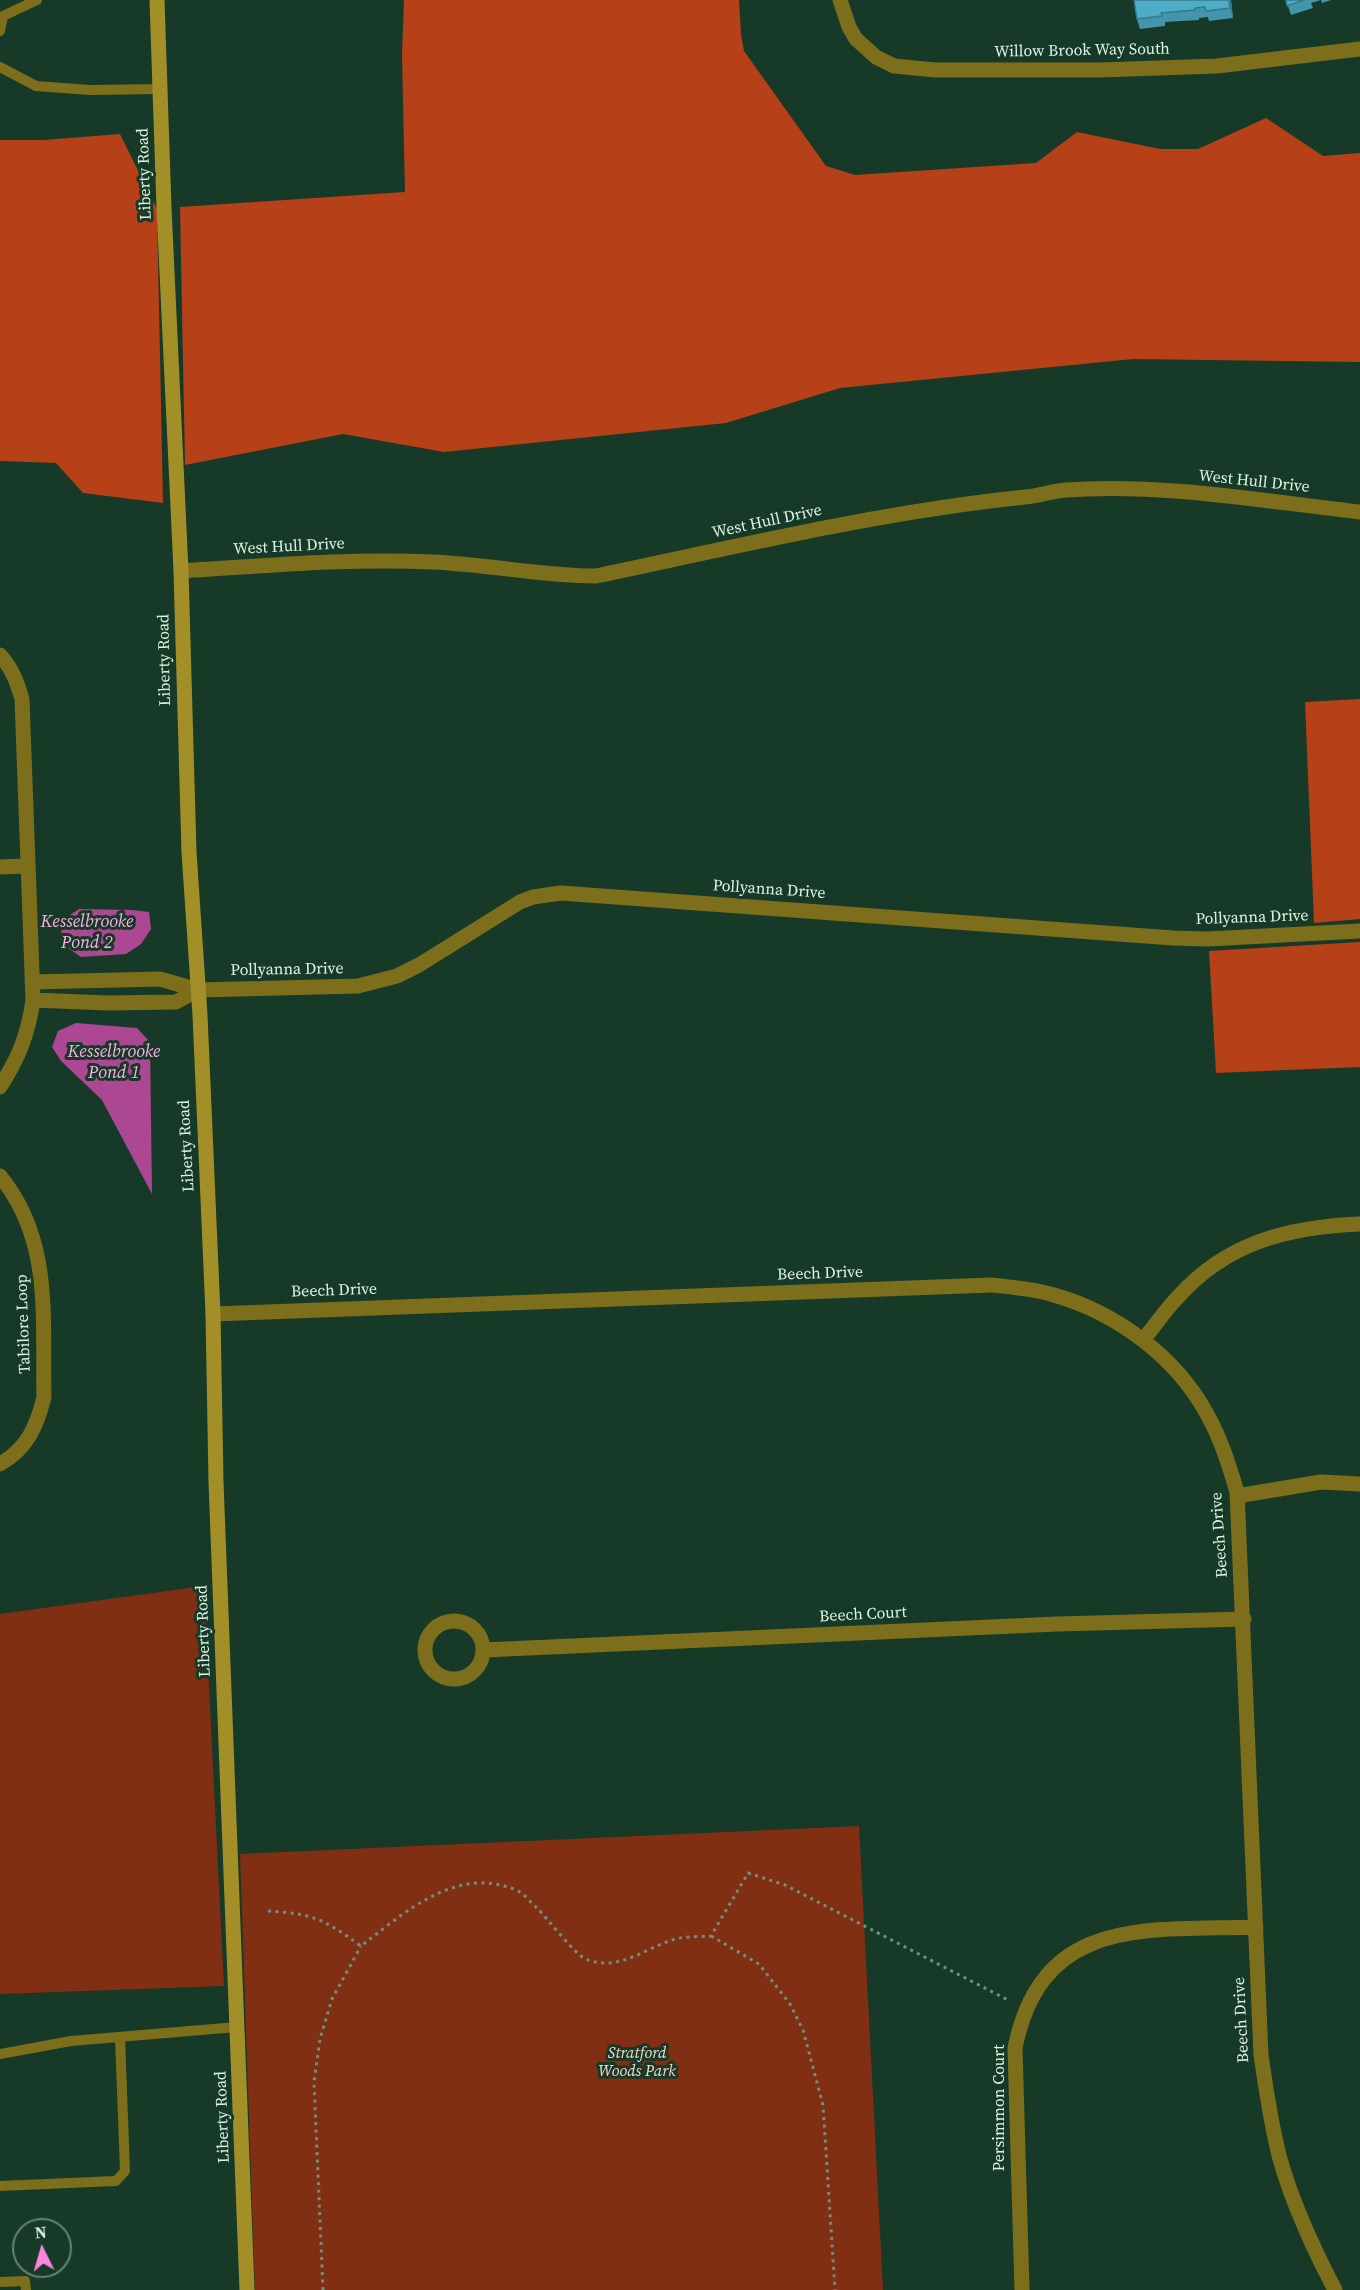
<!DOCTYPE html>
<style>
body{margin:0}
#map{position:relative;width:1360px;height:2290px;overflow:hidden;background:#163a27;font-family:"Source Serif 4",serif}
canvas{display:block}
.north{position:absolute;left:12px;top:2218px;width:60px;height:60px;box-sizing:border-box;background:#163a27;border:2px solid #668373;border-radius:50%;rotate:355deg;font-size:16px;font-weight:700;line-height:24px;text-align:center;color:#ddf1e4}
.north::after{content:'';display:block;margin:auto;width:21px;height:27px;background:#fe85df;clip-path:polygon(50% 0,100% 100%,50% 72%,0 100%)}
</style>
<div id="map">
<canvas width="1360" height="2290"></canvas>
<div class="north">N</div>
</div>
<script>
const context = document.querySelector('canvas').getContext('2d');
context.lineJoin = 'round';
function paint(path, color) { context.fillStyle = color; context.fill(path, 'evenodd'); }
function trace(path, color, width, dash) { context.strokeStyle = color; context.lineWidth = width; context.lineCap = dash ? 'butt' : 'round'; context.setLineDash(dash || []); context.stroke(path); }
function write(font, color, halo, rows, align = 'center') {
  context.font = font + ' "Source Serif 4",serif'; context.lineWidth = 6; context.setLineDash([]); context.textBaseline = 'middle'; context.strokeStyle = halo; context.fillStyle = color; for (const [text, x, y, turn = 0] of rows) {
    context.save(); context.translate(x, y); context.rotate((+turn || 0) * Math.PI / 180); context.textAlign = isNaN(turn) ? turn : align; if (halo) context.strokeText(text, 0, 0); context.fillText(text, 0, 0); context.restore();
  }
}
paint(new Path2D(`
 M204,1586L224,1986L0,1994V1614Z
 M859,1826L883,2290H255L240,1854Z`), '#812f13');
paint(new Path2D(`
 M404,0H739L741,35L744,51L826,166L855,175L1036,163L1077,132L1160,149H1198L1266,118L1323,156L1360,153V362L1133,359L840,388L726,423L444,452L343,434L185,465L180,207L405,192L402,55Z
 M120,134L157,209L163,503L83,493L56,463L0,461V140H44Z
 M1360,699V919L1314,923L1305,702Z
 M1360,942V1067L1216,1073L1209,951Z`), '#b64017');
paint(new Path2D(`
 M79,909L132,910L149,912L151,929L141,944L126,954L81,957L62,944L61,921Z
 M76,1023L137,1028L150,1042L152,1194L102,1100L61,1061L52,1047L58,1031Z`), '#ac4794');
trace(new Path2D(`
 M268,1911C315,1914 323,1919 361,1946C405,1912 457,1865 516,1890C524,1893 531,1903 537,1908C546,1917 576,1955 584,1958C616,1974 645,1948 675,1939C686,1936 700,1937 711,1936L748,1873L785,1885L1008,2000
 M711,1936L759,1964L790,2004L803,2030L823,2105L835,2290
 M323,2290L314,2082L320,2039L332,1999L361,1946`), '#718e7e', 3, [3, 4.5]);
trace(new Path2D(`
 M0,31L3,16L37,0
 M0,67L36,86L90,90L160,89
 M0,2054L71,2041L237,2027
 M0,2186L116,2181L125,2171L120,2038
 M0,2282L25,2281L26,2290`), '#7d6e1c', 10);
trace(new Path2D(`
 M840,0L849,27L856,39L876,57L894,66L935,70H1100L1217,66L1360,49
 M181,571C264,566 349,558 432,562C487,564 541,576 596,576C739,546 880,512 1025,497C1039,496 1052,491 1066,490C1163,483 1263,501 1360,512
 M0,655C12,668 17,682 22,699L33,1000C28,1035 19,1057 0,1087
 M0,867L27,866
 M32,982L160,979L198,990L358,986L397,976L419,965L520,902L533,897L561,893L1173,938L1207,939L1360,931
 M33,1000L108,1003L176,1002L198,990
 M0,1176C53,1241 42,1318 44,1397C37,1426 27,1449 0,1464
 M213,1314L991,1285C1012,1287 1034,1289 1054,1295C1117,1313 1176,1357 1207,1414C1221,1439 1229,1465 1237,1492L1261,2055C1266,2090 1271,2125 1280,2159C1293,2205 1313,2248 1335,2290
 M1143,1340C1155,1326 1165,1310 1178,1297C1227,1242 1289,1227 1360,1224
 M1237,1496L1321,1482L1360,1484
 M425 1650a29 29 0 1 1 58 0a29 29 0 1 1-58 0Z
 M484,1650L1057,1624L1244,1619
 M1022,2290L1015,2048C1042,1914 1149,1931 1256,1927`), '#7d6e1c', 15);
trace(new Path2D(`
 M157,0L164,208L181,571L189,852L200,1015L213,1314L216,1482L247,2290`), '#a38f28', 15);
paint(new Path2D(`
 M1134,0H1231L1233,18L1209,21L1208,17L1199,18V20L1165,22V26L1140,29L1137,19Z
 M1286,0H1321L1311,3L1313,8L1291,15Z
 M1321,0H1331L1322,3Z`), '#4295aa');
paint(new Path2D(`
 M1229,0H1231L1233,18L1230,8Z`), '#36798b');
const building = new Path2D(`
 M1134,0H1229L1230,8L1206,11L1205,7L1195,8V10L1161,13L1162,16L1137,19Z
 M1286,0H1304L1287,6Z`);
paint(building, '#4dadc6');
trace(building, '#36798b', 1.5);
write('16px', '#ddf1e4', '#163a27', [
 ["Willow Brook Way South",1082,51,-1],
 ["Liberty Road",145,174,-92],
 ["West Hull Drive",1254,482,6],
 ["West Hull Drive",767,522,-12],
 ["West Hull Drive",289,547,-3],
 ["Liberty Road",165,660,-91],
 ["Pollyanna Drive",769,890,4],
 ["Pollyanna Drive",1252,918,-2],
 ["Pollyanna Drive",287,970,-1],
 ["Liberty Road",187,1146,-93],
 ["Beech Drive",820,1274,-2],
 ["Beech Drive",334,1291,-2],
 ["Tabilore Loop",24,1324,-92],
 ["Beech Drive",1220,1535,-94],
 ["Beech Court",863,1615,-3],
 ["Liberty Road",204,1631,-92],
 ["Beech Drive",1242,2020,-93],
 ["Persimmon Court",1000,2108,-90],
 ["Liberty Road",223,2117,-92]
]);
write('italic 16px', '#f6d6cc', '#163a27', [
 ["Stratford",637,2054],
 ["Woods Park",637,2072]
]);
write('italic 18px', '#fbade4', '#163a27', [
 ["Kesselbrooke",87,922],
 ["Pond 2",87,943],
 ["Kesselbrooke",114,1052],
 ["Pond 1",114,1073]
]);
</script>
